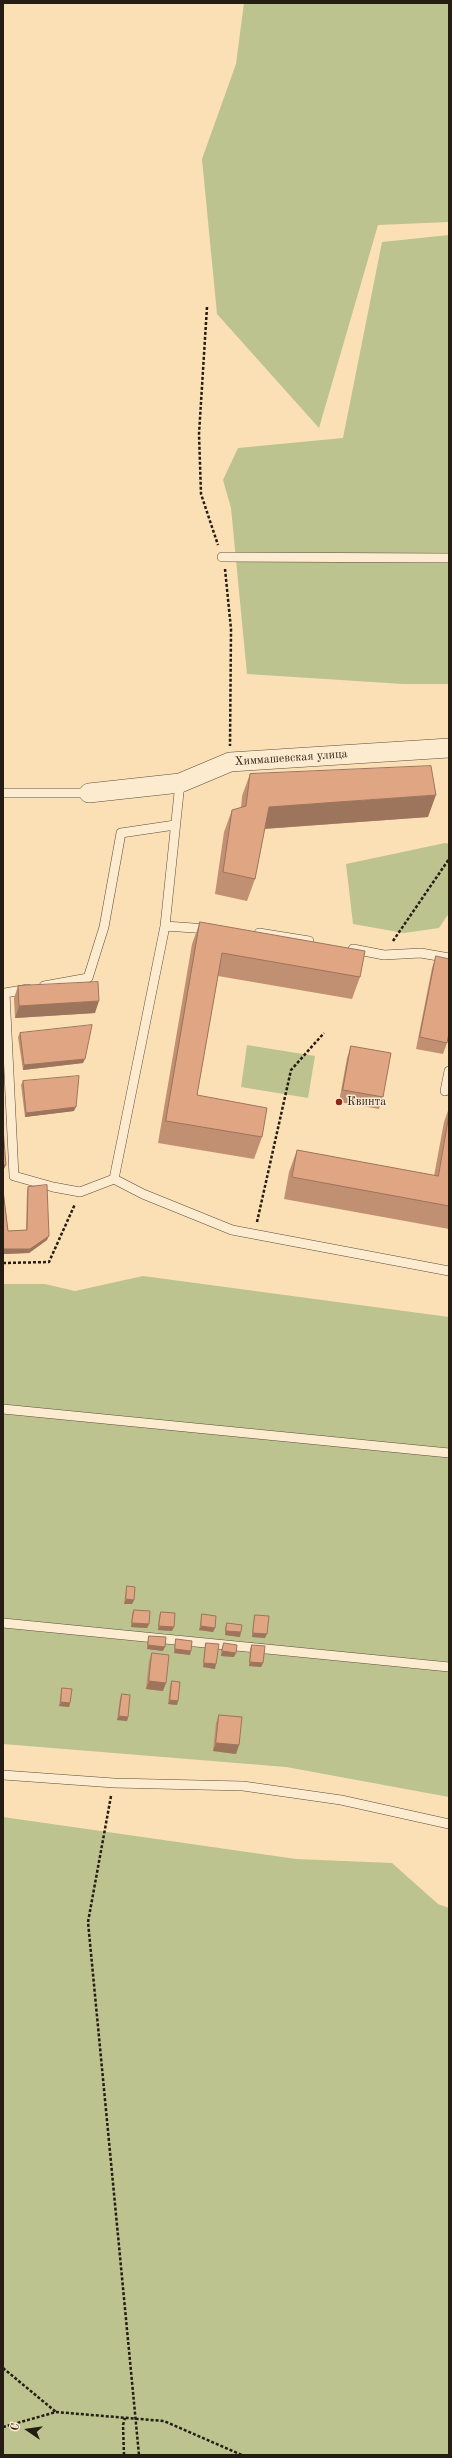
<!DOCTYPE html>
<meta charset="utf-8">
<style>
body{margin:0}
#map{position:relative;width:452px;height:2458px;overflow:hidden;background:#fbe0b5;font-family:"Old Standard TT",serif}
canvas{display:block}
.frame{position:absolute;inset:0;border:4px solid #251c13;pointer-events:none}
.north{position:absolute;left:8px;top:2410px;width:40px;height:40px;-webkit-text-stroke:3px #fcebcf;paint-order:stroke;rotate:283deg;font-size:11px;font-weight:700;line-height:16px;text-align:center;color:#251c13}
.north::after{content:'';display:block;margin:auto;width:14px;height:18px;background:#251c13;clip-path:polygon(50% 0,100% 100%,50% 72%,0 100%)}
</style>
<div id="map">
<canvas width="452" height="2458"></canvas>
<div class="frame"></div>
<div class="north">С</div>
</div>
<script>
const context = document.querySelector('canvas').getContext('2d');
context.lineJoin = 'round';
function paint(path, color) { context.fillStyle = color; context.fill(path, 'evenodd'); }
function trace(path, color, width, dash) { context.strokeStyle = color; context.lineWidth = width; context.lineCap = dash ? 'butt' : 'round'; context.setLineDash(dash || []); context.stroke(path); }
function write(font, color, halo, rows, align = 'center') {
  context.font = font + ' "Old Standard TT",serif'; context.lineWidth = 3; context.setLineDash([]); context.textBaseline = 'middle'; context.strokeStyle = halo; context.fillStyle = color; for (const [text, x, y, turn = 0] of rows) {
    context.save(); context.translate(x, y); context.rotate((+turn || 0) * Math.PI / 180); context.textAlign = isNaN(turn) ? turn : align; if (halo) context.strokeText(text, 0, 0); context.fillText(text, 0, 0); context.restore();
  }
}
paint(new Path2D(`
 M244,3H449V222L378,225L319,428L217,314L202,159L236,64Z
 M449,235V684H403L247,674L231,508L223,480L238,448L343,438L382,242Z
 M445,843L449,844V913L439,928L404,933L353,924L346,864Z
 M247,1045L315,1056L308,1098L241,1087Z
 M143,1276L449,1317V1797L286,1767L3,1744V1284H45L75,1291Z
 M3,1817L296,1859L392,1863L438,1904L449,1908V2455H3Z`), '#bcc38f');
const lane = new Path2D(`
 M222,557L449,558
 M180,783L165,926L114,1179L143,1194L232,1230L449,1271
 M3,793H89
 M165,926L208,929
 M259,933L309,941
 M353,949L384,955L421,953L449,958
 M44,986L88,978L104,927L121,833L175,825
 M28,989L5,993L14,1176L53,1187L80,1192L114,1179
 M445,1091L449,1071
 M3,1409L449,1453
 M3,1623L449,1667
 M3,1775L114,1783L243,1786L341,1800L449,1824`);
const street = new Path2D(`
 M89,793L180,783L230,762L449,748`);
trace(lane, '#5a4d3c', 10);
trace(street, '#5a4d3c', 20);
trace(new Path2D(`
 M207,307L199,434L201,494L218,545
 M225,569L231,629L230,746
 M393,941L449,859
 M257,1222L291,1070L324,1033
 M3,1263L49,1262L75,1204
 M111,1796L88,1922L139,2455
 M3,2368L56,2412
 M3,2427L56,2412L164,2421L242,2455
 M124,2455L123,2425L125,2418`), '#251c13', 2.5, [3, 2]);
trace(lane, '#fcebcf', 9);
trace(street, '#fcebcf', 19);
paint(new Path2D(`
 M250,774L428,817L264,829L255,879L247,901L215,894L224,832L232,810L241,808L242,796Z
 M200,922L360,977L352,999L218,976L197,1095L262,1137L254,1159L158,1143L192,944Z
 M436,956L447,1043L443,1054L416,1049L432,968Z
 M18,986L95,1013L15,1018L14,998Z
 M20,1033L83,1063L23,1070L18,1037Z
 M351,1046L383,1097L379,1109L339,1102L347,1058Z
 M23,1081L74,1111L25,1117L21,1085Z
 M449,1108V1229L284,1199L289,1172L297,1150L434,1176L444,1122Z
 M28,1187L47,1240L29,1253L3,1254V1190L8,1231L26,1230L27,1191Z
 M127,1586L134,1600L132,1604H124L126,1590Z
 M134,1610L149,1624L147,1628L131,1627L132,1614Z
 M161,1612L174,1627L172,1631L158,1630L159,1616Z
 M202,1614L215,1628L213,1632L199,1630L201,1619Z
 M255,1615L265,1638L252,1637L254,1619Z
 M227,1623L240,1637L225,1635V1628Z
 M149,1636L163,1651L147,1649L148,1640Z
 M176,1639L190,1655L174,1653L175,1644Z
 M206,1643L215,1669L203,1667L205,1647Z
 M224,1643L234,1657L221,1656L222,1648Z
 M252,1645L263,1663L261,1667L249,1666L250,1649Z
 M152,1653L163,1691L146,1689L149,1661Z
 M172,1681L178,1701L177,1705L168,1704L170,1685Z
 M62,1688L70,1703L69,1707L59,1706L61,1693Z
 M122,1694L128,1717L127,1721L117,1720L120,1698Z
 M219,1715L239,1745L236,1754L213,1751L216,1723Z`), '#c18f71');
paint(new Path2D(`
 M436,795L428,817L261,829L269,807Z
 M99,1001L95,1013L15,1018L19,1006Z
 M85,1059L83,1063L23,1070L24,1065Z
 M76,1107L74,1111L25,1117L26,1113Z
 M3,1165H6L4,1169H3Z
 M49,1236L47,1240L29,1253L3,1254V1249Z
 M126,1599L134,1600L132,1604H124Z
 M132,1623L149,1624L147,1628L131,1627Z
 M159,1626L174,1627L172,1631L158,1630Z
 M201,1626L215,1628L213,1632L199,1630Z
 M226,1631L241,1632L240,1637L225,1635Z
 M253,1633L267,1634L265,1638L252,1637Z
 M148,1645L165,1647L163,1651L147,1649Z
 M175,1649L191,1651L190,1655L174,1653Z
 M222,1651L236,1653L234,1657L221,1656Z
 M250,1662L263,1663L261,1667L249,1666Z
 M204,1663L216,1664L215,1669L203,1667Z
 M149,1681L166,1683L163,1691L146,1689Z
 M170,1700L178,1701L177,1705L168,1704Z
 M61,1702L70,1703L69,1707L59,1706Z
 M119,1716L128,1717L127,1721L117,1720Z
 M216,1743L239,1745L236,1754L213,1751Z`), '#9d745c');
const building = new Path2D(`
 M431,766L436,795L269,807L255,879L223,872L232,810L246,806L250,774Z
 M200,922L365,951L360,977L222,953L197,1095L267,1108L262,1137L166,1121Z
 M436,956L449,959V1033L447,1043L420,1037Z
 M98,982L99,1001L19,1006L18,986Z
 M92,1025L85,1059L24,1065L20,1033Z
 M351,1046L391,1053L383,1097L343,1090Z
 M79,1076L76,1107L26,1113L23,1081Z
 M449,1115V1206L292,1177L297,1150L438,1176Z
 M3,1128L6,1165H3Z
 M47,1185L49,1236L30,1249H3V1190L8,1231L27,1230L28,1187Z
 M127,1586L135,1587L134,1600L126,1599Z
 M134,1610L150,1611L149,1624L132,1623Z
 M161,1612L175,1613L174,1627L159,1626Z
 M202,1614L216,1616L215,1628L201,1626Z
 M255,1615L269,1616L267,1634L253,1633Z
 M227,1623L242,1625L241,1632L226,1631Z
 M149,1636L166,1637L165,1647L148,1645Z
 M176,1639L192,1641L191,1651L175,1649Z
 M206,1643L219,1644L216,1664L204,1663Z
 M224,1643L237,1645L236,1653L222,1651Z
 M252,1645L265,1646L263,1663L250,1662Z
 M152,1653L169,1655L166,1683L149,1681Z
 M172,1681L180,1682L178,1701L170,1700Z
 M62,1688L72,1689L70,1703L61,1702Z
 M122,1694L130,1695L128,1717L119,1716Z
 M219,1715L242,1717L239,1745L216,1743Z`);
paint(building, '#e0a683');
trace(building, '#9d745c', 1);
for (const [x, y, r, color] of [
 [339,1102,4,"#8f2418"]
]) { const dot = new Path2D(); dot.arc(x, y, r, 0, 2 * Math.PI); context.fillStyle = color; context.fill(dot); trace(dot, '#fcebcf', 1.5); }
write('12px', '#251c13', '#fcebcf', [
 ["Химмашевская улица",291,758,-4]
]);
write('12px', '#251c13', '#fcebcf', [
 ["Квинта",347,1102]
], 'left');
</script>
